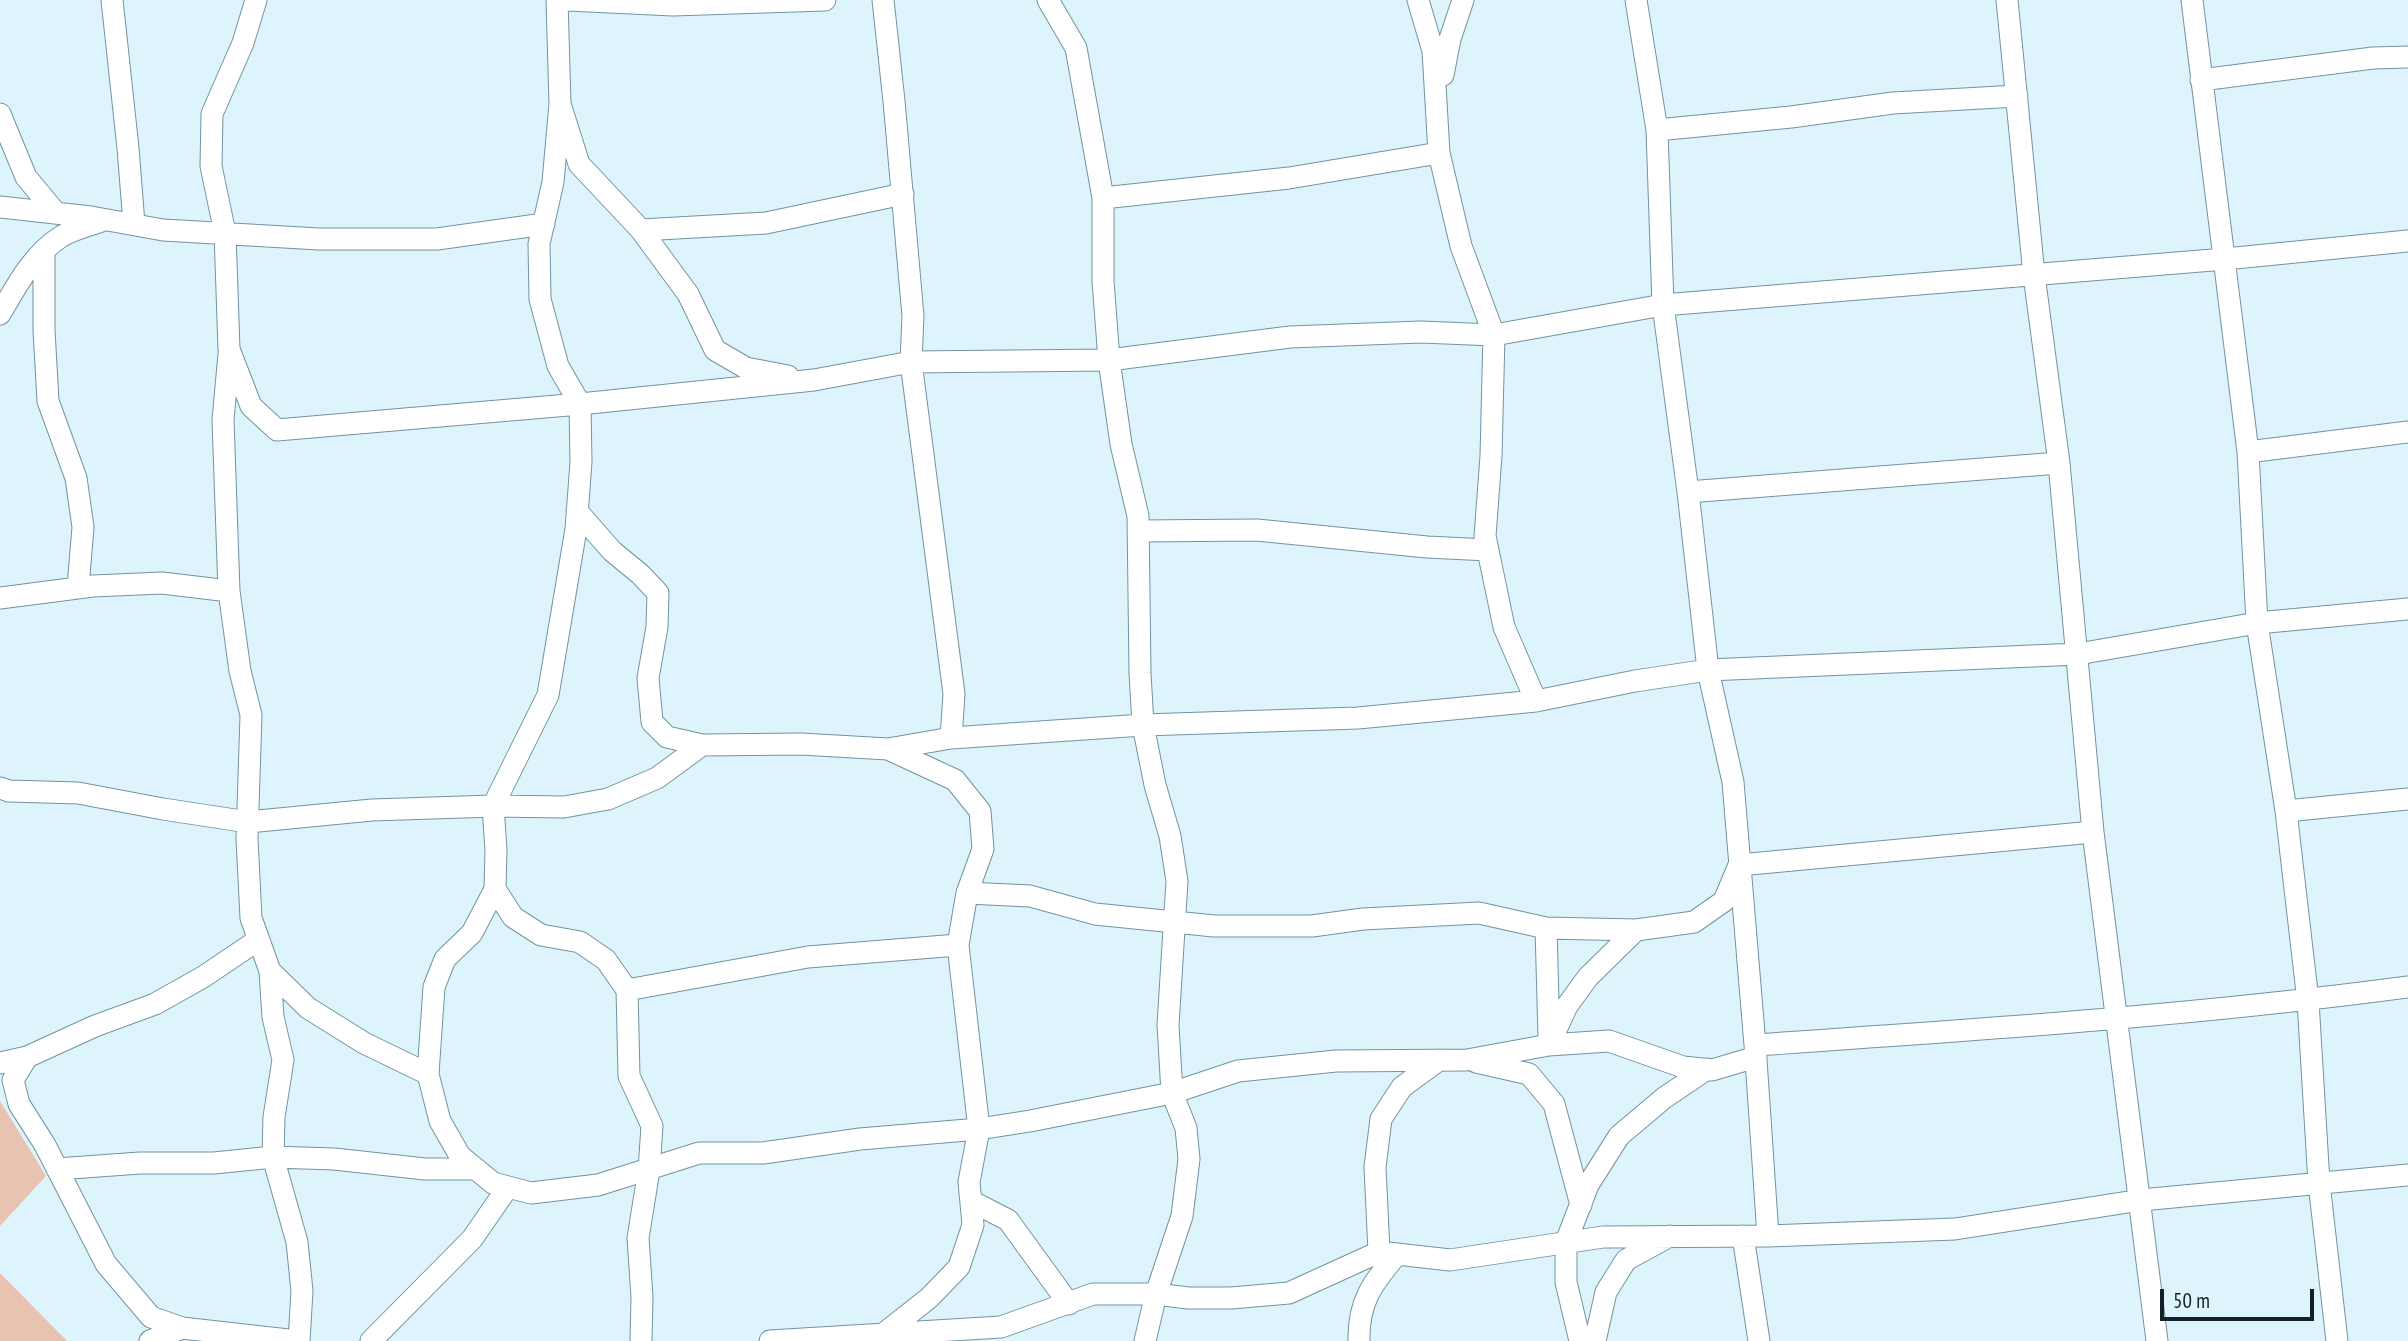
<!DOCTYPE html>
<style>
body{margin:0}
#map{position:relative;width:2408px;height:1341px;overflow:hidden;background:#def4fd;font-family:"PT Sans Narrow",sans-serif}
canvas{display:block}
.scale{position:absolute;left:2160px;top:1289px;width:154px;height:32px;box-sizing:border-box;border:4px solid #132126;border-top:0;padding-left:9px;font-size:21px;line-height:24px;white-space:nowrap;color:#132126;-webkit-text-stroke:5px #def4fd;paint-order:stroke}
</style>
<div id="map">
<canvas width="2408" height="1341"></canvas>
<div class="scale">50 m</div>
</div>
<script>
const context = document.querySelector('canvas').getContext('2d');
context.lineJoin = 'round';
function paint(path, color) { context.fillStyle = color; context.fill(path, 'evenodd'); }
function trace(path, color, width, dash) { context.strokeStyle = color; context.lineWidth = width; context.lineCap = dash ? 'butt' : 'round'; context.setLineDash(dash || []); context.stroke(path); }
paint(new Path2D(`
 M0,1101L46,1176L0,1226Z
 M0,1273L67,1341H0Z`), '#e8c3b2');
const minor = new Path2D(`
 M112,0L128,148L134,224
 M256,0L243,43L212,114L211,166L225,233L229,349L251,406L277,430L580,404L814,380L911,362L1109,360L1290,337L1421,332L1494,335L1663,305L2225,259L2408,241
 M557,0L560,104L579,164L641,230L688,294L715,350L746,368L788,376
 M567,0L673,5L825,0
 M883,0L894,101L913,316L911,362L954,694L951,738
 M1048,0L1076,48L1103,198V281L1109,360L1121,444L1138,516L1140,673L1143,725L1155,785L1170,836L1177,881L1168,1025L1172,1093L1186,1128L1189,1159L1182,1216L1156,1294L1145,1341
 M1418,0L1433,51L1439,153L1461,246L1494,335L1491,456L1485,536L1504,627L1536,701
 M2007,0L2034,275L2059,463L2093,832L2157,1341
 M2192,0L2248,452L2257,623L2286,811L2308,1001L2319,1183L2337,1341
 M1443,75L1450,39L1463,0
 M2201,80L2373,58L2408,57
 M560,104L553,182L539,244L540,299L558,366L580,404L581,462L576,529L548,695L493,806L496,850L495,889L513,917L541,935L580,942L606,960L627,990L629,1076L652,1126L649,1170L638,1238L642,1297L641,1341
 M0,114L26,177L56,213
 M1657,130L1791,117L1893,103L2017,96
 M1103,198L1289,178L1439,153
 M0,207L91,217L163,230L319,239H437L544,224
 M641,230L766,223L903,194
 M44,252V330L48,401L76,478L83,527L78,587
 M0,314C17,285 33,254 62,236C74,229 91,225 104,220
 M229,354L223,420L229,591L240,671L251,715L247,839L251,918L270,971L308,1008L364,1043L428,1074
 M2248,452L2408,432
 M1688,492L2059,463
 M577,511L612,551L640,574L658,593L657,627L648,678L652,722L667,737L702,745
 M1139,531L1257,530L1427,547L1488,550
 M0,598L93,586L162,583L229,591
 M0,788L9,791L78,793L163,809L248,822L372,810L493,806L564,807L608,799L657,778L702,745L801,744L888,749L951,738L1143,725L1358,718L1536,701L1635,681L1708,670L2078,654L2257,623L2408,609
 M2286,811L2408,799
 M495,889L472,933L445,959L434,987L428,1074L440,1121L460,1156L493,1183L531,1193L598,1185L699,1153H763L860,1139L979,1129L1030,1121L1172,1093L1238,1071L1336,1061L1467,1060L1549,1045L1609,1041L1683,1067L1712,1070L1756,1057
 M967,893L1030,896L1095,914L1214,926H1312L1363,919L1479,913L1546,928L1636,930L1694,922L1724,901L1739,865L2093,832
 M1546,928L1549,1037
 M270,971L273,1017L283,1060L274,1117L273,1157L297,1242L302,1291L299,1341
 M627,990L808,957L958,945
 M1549,1045L1567,1006L1588,977L1636,930
 M1755,1045C1973,1030 2191,1016 2408,987
 M27,1057L13,1080L19,1104L45,1145L106,1264L151,1317L182,1328L297,1341
 M1476,1062L1529,1074L1554,1104L1581,1205
 M0,1063L27,1057L95,1026L155,1004L203,977L258,940
 M57,1169L140,1163H214L273,1157L334,1159L425,1169H476
 M971,1201L1008,1220L1069,1304
 M1743,1236L1759,1341
 M1768,1236L1955,1229L2141,1200L2408,1175
 M1379,1252L1375,1167L1381,1119L1402,1087L1439,1060
 M882,1335L929,1298L959,1267L973,1225L969,1182L979,1129L958,945L967,893L983,849L980,811L955,780L888,749
 M150,1341L182,1328
 M371,1341L472,1239L508,1187
 M770,1341L1001,1327L1093,1294H1156L1188,1298H1231L1289,1293L1379,1252L1450,1260L1603,1237L1768,1236L1755,1045L1733,782L1708,670L1688,492L1663,305L1657,130L1636,0
 M1359,1341C1358,1301 1373,1283 1397,1254
 M1580,1341L1566,1282V1242L1588,1185L1619,1136L1664,1098L1707,1069
 M1595,1341L1606,1292L1626,1260L1670,1236`);
trace(minor, '#7293a1', 23);
trace(minor, '#fff', 21);
</script>
